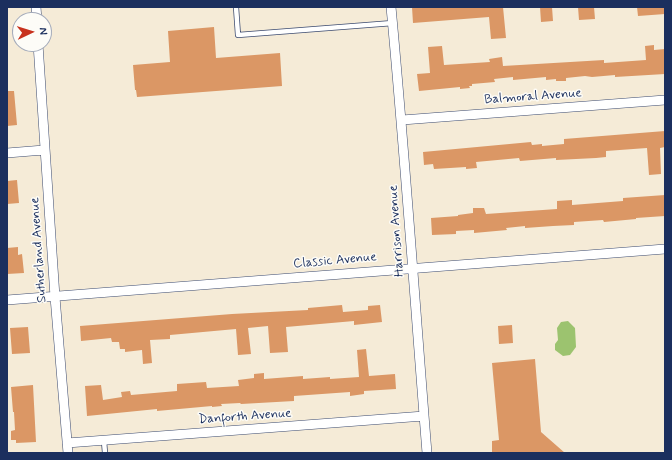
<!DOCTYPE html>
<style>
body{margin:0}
#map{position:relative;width:672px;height:460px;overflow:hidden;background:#f5ebd7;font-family:Mynerve,sans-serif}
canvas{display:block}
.frame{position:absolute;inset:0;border:8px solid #1b2f5e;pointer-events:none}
.north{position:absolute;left:12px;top:12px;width:40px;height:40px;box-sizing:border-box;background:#fdfcf7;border:1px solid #a3aaba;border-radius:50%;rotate:86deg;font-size:11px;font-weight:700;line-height:16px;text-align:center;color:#1b2f5e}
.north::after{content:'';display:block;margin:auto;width:14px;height:18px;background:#c8321e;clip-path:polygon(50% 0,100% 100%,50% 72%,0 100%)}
</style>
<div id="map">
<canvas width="672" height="460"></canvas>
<div class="frame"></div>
<div class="north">N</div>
</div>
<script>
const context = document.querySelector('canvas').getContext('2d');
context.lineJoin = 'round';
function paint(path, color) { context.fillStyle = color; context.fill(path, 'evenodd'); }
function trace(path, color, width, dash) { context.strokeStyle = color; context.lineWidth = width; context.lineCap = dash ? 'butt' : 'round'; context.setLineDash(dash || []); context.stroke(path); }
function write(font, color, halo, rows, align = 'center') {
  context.font = font + ' Mynerve,sans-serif'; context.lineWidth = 3; context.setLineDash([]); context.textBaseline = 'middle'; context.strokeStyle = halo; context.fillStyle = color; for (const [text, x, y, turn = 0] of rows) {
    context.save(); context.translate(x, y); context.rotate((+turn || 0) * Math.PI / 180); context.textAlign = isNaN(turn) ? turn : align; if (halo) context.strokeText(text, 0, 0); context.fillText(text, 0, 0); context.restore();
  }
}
paint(new Path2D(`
 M568,321L575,328L576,347L570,355L563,356L555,350V344L558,340L557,328L561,322Z`), '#9cc36f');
paint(new Path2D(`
 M412,7H503L506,38L491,39L489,17L413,23Z
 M540,7H552L553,21L541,22Z
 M578,7H594L595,19L579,20Z
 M637,7H665V14L638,16Z
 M214,27L216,58L280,53L282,86L137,97L136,90H135L133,65L170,62L168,31Z
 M654,45V50L665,49V74L615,77V75L592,77L585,76L566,78V81H556V79L546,80V77L513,80V77L494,79L495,82L472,84V86H469L470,88L460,89V87L419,91L417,74L430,73L428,47L442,46L444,65L490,62L489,59L502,57L503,66L604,60V63L646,60L645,46Z
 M7,91H14L17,125L7,126Z
 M665,131V147L660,148L661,174L649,175L647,148L606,151V157L596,158L556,160V158L520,161L519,158L476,162L477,168L466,169V167L434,169L433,164L424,165L423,152L531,142L532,145L542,144V146L564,144V139Z
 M17,180L19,203L7,204V181Z
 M665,195V216L636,218V219L604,222L603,220L574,222V225L553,226L525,228V226L506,228L507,230L474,233V230L456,231V234L432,235L431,218L458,216V215L473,213V208H484L486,214L557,209V201L572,200V205L623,201V198Z
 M18,247V255L22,254L24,273L7,274V248Z
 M342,305L343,312L368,310V306L380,305L382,322L354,325V321L286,327L288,352L270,353L268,326L248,328L251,354L238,355L236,329L170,335V339L150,340L152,363L143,364L142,350L125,352V349H120L119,342H112L111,338L81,341L80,326L232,314L308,310V308Z
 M512,325L513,343L499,344L498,326Z
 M28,327L30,353L12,354L10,328Z
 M366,349L369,376L395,374L396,389L364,391V394L350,396V392L294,396V401L241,404L240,403L221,404L222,406L212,407V406L157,411V409L87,416L85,386L101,385L103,400L122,397L121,392L130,391L131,395L177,391V384L206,382L207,388L239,386L238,380L254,378V374L264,373V379L303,376V379L330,377V379L359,377L357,350Z
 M535,359L541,432L565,453H492V441L499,440L492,363Z
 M33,385L36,442L16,443V440H11V431L15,430L14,412H13L11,387Z`), '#db9765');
const service = new Path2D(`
 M236,7L238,35L393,23
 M104,441L105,453`);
const minor = new Path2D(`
 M36,7L37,20
 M391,7C405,155 415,304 427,453
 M38,44L55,297L68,453
 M402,120L665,100
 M7,153L44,150
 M7,300L665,249
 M67,443L424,416`);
trace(service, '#3c4b70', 6);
trace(minor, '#3c4b70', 10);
trace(service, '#fff', 4.5);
trace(minor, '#fff', 9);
write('13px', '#1b2f5e', '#fdfcf7', [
 ["Balmoral Avenue",533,97,-4],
 ["Harrison Avenue",397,231,-94],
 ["Sutherland Avenue",39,250,-94],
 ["Classic Avenue",335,261,-5],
 ["Danforth Avenue",245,417,-4]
]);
</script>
